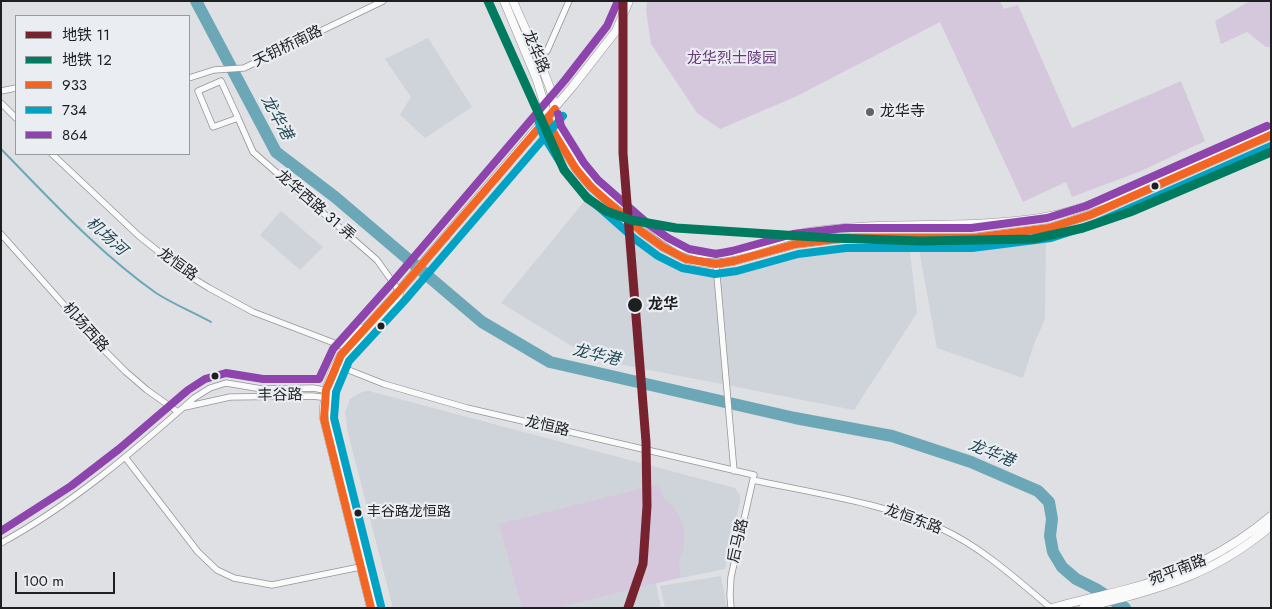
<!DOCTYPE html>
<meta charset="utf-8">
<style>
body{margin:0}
#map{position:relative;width:1272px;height:609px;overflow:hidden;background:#dfe0e3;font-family:Jost,"Noto Sans SC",sans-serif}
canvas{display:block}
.frame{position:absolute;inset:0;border:2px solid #1e1f21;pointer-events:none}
.legend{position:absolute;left:15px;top:15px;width:175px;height:140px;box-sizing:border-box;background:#eaedf2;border:1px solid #989b9e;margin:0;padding:6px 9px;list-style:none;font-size:15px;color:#1e1f21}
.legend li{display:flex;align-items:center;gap:10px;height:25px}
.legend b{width:25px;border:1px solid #989b9e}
.scale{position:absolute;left:15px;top:572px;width:100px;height:22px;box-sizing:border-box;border:2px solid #1e1f21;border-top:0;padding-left:6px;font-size:15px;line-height:18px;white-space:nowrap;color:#1e1f21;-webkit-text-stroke:4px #eaedf2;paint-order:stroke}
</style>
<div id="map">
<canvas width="1272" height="609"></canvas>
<div class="frame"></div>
<ul class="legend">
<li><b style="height:6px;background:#76232f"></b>地铁 11</li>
<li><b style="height:6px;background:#007b5f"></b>地铁 12</li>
<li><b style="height:6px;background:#f26522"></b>933</li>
<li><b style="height:6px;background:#02a2c5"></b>734</li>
<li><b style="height:6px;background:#8e44ad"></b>864</li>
</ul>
<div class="scale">100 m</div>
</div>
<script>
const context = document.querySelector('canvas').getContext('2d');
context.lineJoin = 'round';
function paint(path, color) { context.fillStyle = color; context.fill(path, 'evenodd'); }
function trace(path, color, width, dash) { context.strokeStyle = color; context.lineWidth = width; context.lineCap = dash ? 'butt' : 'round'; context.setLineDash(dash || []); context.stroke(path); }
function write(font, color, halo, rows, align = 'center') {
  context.font = font + ' Jost,"Noto Sans SC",sans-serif'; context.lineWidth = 4.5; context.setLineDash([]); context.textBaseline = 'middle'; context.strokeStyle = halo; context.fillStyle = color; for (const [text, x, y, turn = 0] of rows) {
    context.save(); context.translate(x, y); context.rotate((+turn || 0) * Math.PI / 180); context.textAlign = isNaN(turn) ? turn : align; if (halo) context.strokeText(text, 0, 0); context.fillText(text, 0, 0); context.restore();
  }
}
paint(new Path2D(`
 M428,38L472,107L425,138L400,115L411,97L385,59Z
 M587,198L652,250L689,270L735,273L769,262L839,246L909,243L917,313L854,410L593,359L501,303Z
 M281,211L323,247L300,270L260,235Z
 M1046,239L1045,319L1034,344L1023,378L937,348L918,244Z
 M369,391L735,488L740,495V501L725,569L656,583L661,608H393L348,433L345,413L350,399L362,392Z
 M721,576L727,608H665L660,586Z`), '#cfd3da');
paint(new Path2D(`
 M647,1H1000L1004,9L1018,5L1072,128L1181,81L1205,141L1141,171L1072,197L1066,182L1023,202L940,22L797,96L720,129L697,113L651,44L646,10Z
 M1250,1H1271V47H1266L1247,32L1221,44L1215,21Z
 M659,484L663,498C680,510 688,529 683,550C682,554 679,558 679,561C678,566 680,572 681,577L556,608H522L499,524Z`), '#d5c8dd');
trace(new Path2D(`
 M1,149C51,200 98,252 156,293C173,304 193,312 211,322`), '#6ca7b8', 2);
trace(new Path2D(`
 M196,1L276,152L335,197L482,322L550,362L795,418L892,436L971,462L1038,491L1049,502L1052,519L1050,536L1053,552L1062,567L1076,579L1096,589L1125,608`), '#6ca7b8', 12);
const street = new Path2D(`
 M547,51L569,1
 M189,78L214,70L244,68L383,1
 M1,91L16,88
 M1,103L16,118
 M238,118L221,81L198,91L213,127L238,118L253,152L377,260L399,291
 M52,154L139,236L188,275L209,288L253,312L350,349
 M1,234L105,351L126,372L147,390L178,412
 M716,264L734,471
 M341,367L384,384L467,408L754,475L731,577L730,595L731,608
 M185,407L230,397L312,396L329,398
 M125,457L198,552L217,570L234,578L272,585L360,567
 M753,480C813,493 887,504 942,529C983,548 1017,580 1051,608
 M1,543C71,505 134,451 194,398L210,388L226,383L262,389L313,388L329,391`);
const secondary = new Path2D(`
 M504,1L537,80L552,130L576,169L591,187L642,232L663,247L686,259L699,262L716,264L734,261L796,244L845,238H972L1049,228L1090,215L1271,135
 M513,1C526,31 540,60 551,91C554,101 554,112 558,122C566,142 581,164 596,180C606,191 619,200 631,210C647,224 664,238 683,248C723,267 769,238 809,232C886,220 963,230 1040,218C1086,210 1127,191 1170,172C1204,156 1237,141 1271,126
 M347,347L345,340L358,328L364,329
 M371,608L324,419V407L326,390L333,371L341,355L399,291L573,86L616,31L629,1
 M379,608L336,440L331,407L334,392L348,359L396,304L399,294
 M1052,608C1076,601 1100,596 1124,590C1179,576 1227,553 1271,516
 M1083,608C1157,589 1211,577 1271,526`);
trace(street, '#949597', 7);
trace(secondary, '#949597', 9);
trace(street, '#fafafb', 5.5);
trace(secondary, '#fafafb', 8);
trace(new Path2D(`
 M548,117L552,130L576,169L591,187L642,232L663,247L686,259L716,264L734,261L796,244L845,238H972L1049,228L1090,215L1271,135
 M371,608L324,419L326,390L341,355L399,291L555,109`), '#f26522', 8);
trace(new Path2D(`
 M538,120L543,135L568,175L584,194L635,239L658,256L682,268L715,274L737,271L798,254L846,248H972L1051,238L1094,224L1271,146
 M381,606L334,418L336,392L349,361L407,298L563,116`), '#02a2c5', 8);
trace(new Path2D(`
 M558,114L561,126L584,163L598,180L648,224L668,238L689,249L716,254L732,251L793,234L844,228H971L1047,218L1086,206L1267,126
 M1,531L71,486L119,449L188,390L205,379L226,373L263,379H319L333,349L391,284L565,80L607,26L618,1`), '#8e44ad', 8);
trace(new Path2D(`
 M623,1V153L646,442L647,506L643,564L628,608`), '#76232f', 9);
trace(new Path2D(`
 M488,1L564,170L587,198L606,211L631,220L676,228L831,238L920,241L1033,239L1083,228L1130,212L1271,152`), '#007b5f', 9);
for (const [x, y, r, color] of [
 [870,112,5,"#626365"],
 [1155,186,4.5,"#1e1f21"],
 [635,305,8,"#1e1f21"],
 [381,326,4.5,"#1e1f21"],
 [215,376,4.5,"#1e1f21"],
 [358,513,4.5,"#1e1f21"]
]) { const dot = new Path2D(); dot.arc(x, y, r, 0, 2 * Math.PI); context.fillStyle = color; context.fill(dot); trace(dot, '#eaedf2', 2); }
write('14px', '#1e1f21', '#eaedf2', [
 ["丰谷路龙恒路",367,513]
], 'left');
write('15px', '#1e1f21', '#eaedf2', [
 ["天钥桥南路",288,47,-26],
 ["龙华路",535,52,67],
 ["龙华西路 31 弄",315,206,41],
 ["龙恒路",177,265,36],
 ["机场西路",85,328,48],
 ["丰谷路",280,396,-1],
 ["龙恒路",547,427,13],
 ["龙恒东路",913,520,20],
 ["后马路",739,541,-77],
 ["宛平南路",1178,571,-21]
]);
write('15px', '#693a7d', '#eaedf2', [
 ["龙华烈士陵园",732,59]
]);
write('15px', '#1e1f21', '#eaedf2', [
 ["龙华寺",880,112]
], 'left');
write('bold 15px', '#1e1f21', '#eaedf2', [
 ["龙华",648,305]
], 'left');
write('italic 16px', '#224853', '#eaedf2', [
 ["龙华港",276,118,61],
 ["机场河",106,237,42],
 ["龙华港",596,356,13],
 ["龙华港",991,454,22]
]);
</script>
